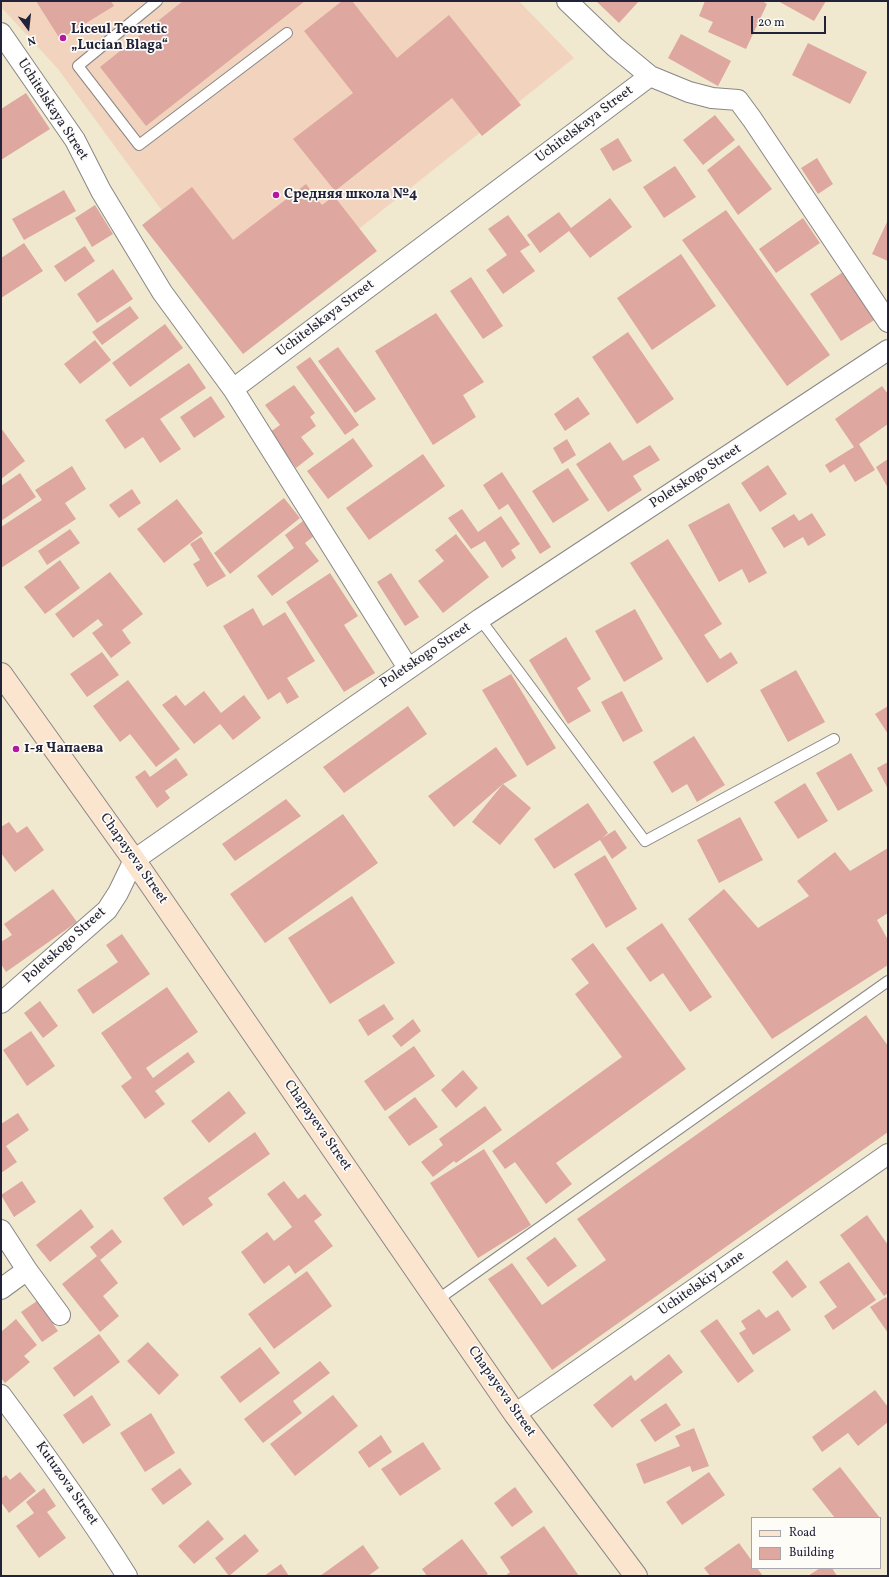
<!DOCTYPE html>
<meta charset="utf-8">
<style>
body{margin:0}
#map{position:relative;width:889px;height:1577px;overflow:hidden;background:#f0e9d0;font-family:Vollkorn,serif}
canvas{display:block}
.frame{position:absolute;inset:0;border:2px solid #22223b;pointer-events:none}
.legend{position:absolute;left:751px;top:1517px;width:130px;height:52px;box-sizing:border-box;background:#fdfcf7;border:1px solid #a5a5ac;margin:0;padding:5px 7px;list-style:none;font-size:12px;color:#22223b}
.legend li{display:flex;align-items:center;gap:8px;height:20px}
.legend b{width:20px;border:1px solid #a5a5ac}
.north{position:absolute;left:8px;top:8px;width:40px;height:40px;-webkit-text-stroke:3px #fdfcf7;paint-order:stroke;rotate:165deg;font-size:11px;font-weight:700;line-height:16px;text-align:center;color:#22223b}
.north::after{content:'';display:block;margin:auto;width:14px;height:18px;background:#22223b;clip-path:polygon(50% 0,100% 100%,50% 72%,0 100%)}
.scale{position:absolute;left:751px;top:16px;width:75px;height:18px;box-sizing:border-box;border:2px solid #22223b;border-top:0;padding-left:5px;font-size:12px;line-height:14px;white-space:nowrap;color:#22223b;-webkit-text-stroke:3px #fdfcf7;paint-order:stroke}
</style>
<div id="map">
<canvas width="889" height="1577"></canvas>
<div class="frame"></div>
<ul class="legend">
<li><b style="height:5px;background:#fbe5cf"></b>Road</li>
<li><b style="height:11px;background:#dea79f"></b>Building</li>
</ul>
<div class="north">N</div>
<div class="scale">20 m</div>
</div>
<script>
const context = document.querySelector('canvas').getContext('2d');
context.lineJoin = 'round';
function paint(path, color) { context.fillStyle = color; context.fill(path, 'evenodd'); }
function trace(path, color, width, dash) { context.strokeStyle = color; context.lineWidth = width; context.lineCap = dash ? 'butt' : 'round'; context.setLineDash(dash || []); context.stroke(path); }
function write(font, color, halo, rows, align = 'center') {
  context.font = font + ' Vollkorn,serif'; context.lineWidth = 3.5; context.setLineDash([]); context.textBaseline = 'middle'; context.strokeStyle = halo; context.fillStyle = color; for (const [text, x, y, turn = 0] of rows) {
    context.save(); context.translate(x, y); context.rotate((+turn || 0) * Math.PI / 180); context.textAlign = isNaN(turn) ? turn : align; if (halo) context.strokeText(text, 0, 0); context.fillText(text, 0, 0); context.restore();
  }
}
paint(new Path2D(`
 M1,1H519L574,58L243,321L58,69L1,7Z`), '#f2d4be');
paint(new Path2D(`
 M36,1H111L114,6L60,39Z
 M183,1H305L146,126L100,67Z
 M342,1H352L397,58L449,15L521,105L482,136L452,98L335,191L293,139L353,93L304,31Z
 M596,1H639L619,23Z
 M705,1H762L767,4L746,49L708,32L713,22L699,16Z
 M778,1H826L814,21Z
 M681,34L731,61L718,86L668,58Z
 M808,43L867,72L850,104L792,75Z
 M26,93L50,129L1,160V109Z
 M715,115L735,140L703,165L683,140Z
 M618,138L632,161L613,171L600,149Z
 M739,145L772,189L738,215L707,170Z
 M817,158L833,184L818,194L801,168Z
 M675,166L696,197L664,218L643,187Z
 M306,184L322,205L334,196L377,251L243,354L142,225L192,187L233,240Z
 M64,190L76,211L24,240L12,219Z
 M610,198L632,227L590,258L569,231L540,253L527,235L559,212L571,228Z
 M95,205L113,234L92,247L75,218Z
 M726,210L830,355L787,386L682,240Z
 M508,215L530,245L520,251L535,271L503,294L486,270L507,255L488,229Z
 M803,218L820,243L776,273L759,249Z
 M888,220V261L872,254Z
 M24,243L43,271L1,298V258Z
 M85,246L95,261L65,282L54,266Z
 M681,254L716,306L652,350L617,298Z
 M113,269L133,299L97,323L77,294Z
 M846,270L879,317L841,341L810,294Z
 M471,277L503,326L483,339L450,291Z
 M130,306L139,318L102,345L92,332Z
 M436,313L484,382L463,395L476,417L433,445L375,351Z
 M165,324L183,348L130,387L112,363Z
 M628,332L674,399L637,424L592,357Z
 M95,340L111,360L80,384L64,364Z
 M338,347L376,399L355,413L318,361Z
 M310,357L359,425L345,435L296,367Z
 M189,363L206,388L160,419L181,449L160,463L143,437L125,449L105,420Z
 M294,385L315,413L310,417L316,426L301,437L314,454L296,468L270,432L280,425L265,405Z
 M882,386L888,394V424L859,444L875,470L855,482L844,464L830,473L825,465L854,447L835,419Z
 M211,396L225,417L194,438L180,417Z
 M578,397L590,414L565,431L554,414Z
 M1,428L25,461L1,479Z
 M353,438L373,466L328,499L307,471Z
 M567,439L576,455L562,464L553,448Z
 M610,442L623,461L650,445L660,460L633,476L642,490L608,512L576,464Z
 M423,454L445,486L369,540L346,508Z
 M888,459V488L876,467Z
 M768,465L787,494L760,512L741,483Z
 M72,466L86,489L65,503L76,519L1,568V527L42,500L35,490Z
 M568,468L589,500L553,523L532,491Z
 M502,472L551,547L540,554L508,504L499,510L483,485Z
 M20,473L36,497L1,521V486Z
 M132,489L141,503L119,518L109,505Z
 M284,498L300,518L230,574L214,553Z
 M177,499L203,533L164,563L137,529Z
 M729,503L767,573L749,583L742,569L719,582L688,525Z
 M462,509L478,532L501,516L520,544L511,550L516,558L502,568L485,541L471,549L448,518Z
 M812,513L826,535L808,546L803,537L784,548L771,528L794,514L799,521Z
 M303,521L314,536L305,543L319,561L272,596L257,576L294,548L285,535Z
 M70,529L80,543L47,565L38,551Z
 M456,534L489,577L443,613L418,581L444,561L435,550Z
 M201,537L226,576L207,587L193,564L200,560L190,544Z
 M668,539L722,624L704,635L720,659L731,652L738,663L707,683L630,563Z
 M60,560L80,588L45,614L24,587Z
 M110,572L143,614L122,630L131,643L111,658L92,633L103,625L98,619L73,638L55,614Z
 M330,573L358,616L344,625L375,673L344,692L286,602Z
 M391,573L419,617L405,626L377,582Z
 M253,608L263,626L285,612L315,661L287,678L299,697L287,704L280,692L268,700L223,626Z
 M635,609L663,659L624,682L595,631Z
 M566,637L591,679L577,688L591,711L568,724L529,660Z
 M102,652L119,675L87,697L70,674Z
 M796,670L825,722L788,742L760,690Z
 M511,674L556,748L527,766L482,690Z
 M128,680L180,749L156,767L130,734L120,742L93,706Z
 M204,691L221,713L244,695L261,718L233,740L220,724L194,744L162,705L176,695L185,706Z
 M622,691L643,731L623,742L601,702Z
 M408,706L427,734L344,793L323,767Z
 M888,706V734L875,714Z
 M694,736L725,785L697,802L687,784L672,793L653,762Z
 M496,747L517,776L503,784L531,808L500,845L472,822L503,784L454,827L428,796Z
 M851,753L873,791L838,811L816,773Z
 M176,758L188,775L165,791L170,798L157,808L135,777L145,770L150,777Z
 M888,762V789L877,768Z
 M805,783L828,821L798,839L774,802Z
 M286,799L301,816L235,861L222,844Z
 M588,803L608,833L602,838L615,830L627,848L612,859L600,840L554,869L534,839Z
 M343,814L378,863L265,943L230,894Z
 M740,817L763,860L719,883L697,840Z
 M9,822L17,833L27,826L44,850L15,872L1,853V827Z
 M888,848V913L877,920L888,940V965L772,1039L688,919L724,889L758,928L809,896L797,881L835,852L850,871Z
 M605,855L637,909L606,928L574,874Z
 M53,889L77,922L6,972L1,964V942L12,935L4,924Z
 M352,896L395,963L330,1004L288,938Z
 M662,923L712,997L690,1012L663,973L650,982L626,948Z
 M122,934L150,974L93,1014L77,990L118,962L106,945Z
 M593,943L686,1069L556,1163L572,1184L546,1204L515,1162L505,1169L492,1151L622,1057L575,994L589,983L571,959Z
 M167,987L198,1032L146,1068L153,1078L188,1052L195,1062L155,1091L165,1104L145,1119L121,1086L132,1078L101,1033Z
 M40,1001L58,1026L43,1038L24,1013Z
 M384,1004L394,1019L368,1036L358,1020Z
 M866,1015L888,1046V1132L552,1370L488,1279L512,1263L542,1305L606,1260L577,1219Z
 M413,1019L421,1031L401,1047L392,1036Z
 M31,1031L55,1066L27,1086L3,1050Z
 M414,1046L435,1076L385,1111L364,1081Z
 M463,1070L478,1088L456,1108L441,1090Z
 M229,1091L246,1113L209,1143L191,1121Z
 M415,1097L438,1127L409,1146L388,1117Z
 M485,1106L502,1130L456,1163L454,1161L433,1177L421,1162L443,1145L439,1139Z
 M18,1113L29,1130L6,1146L17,1162L1,1173V1124Z
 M255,1132L270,1154L208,1198L213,1205L183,1226L163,1198Z
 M484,1149L531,1225L478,1258L430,1183Z
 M22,1181L36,1202L14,1217L1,1195Z
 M284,1181L298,1199L305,1194L322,1215L314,1221L333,1246L295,1274L289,1265L264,1284L241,1252L267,1232L274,1241L292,1227L267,1194Z
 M81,1209L94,1227L50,1262L36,1245Z
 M867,1215L888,1245V1293L884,1296L840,1235Z
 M112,1229L122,1242L100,1260L90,1247Z
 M555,1237L577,1266L548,1287L526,1258Z
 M97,1256L118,1283L103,1296L119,1316L100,1332L62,1284Z
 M787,1260L807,1287L792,1298L772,1272Z
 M849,1262L876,1300L833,1330L824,1316L837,1307L819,1282Z
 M307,1271L332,1306L274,1349L248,1314Z
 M886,1297L888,1301V1333L870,1307Z
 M37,1301L58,1331L42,1342L21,1312Z
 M759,1309L766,1318L778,1310L791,1330L753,1355L739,1333L746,1329L741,1321Z
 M16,1319L37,1345L24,1356L30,1362L5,1383L1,1378V1332Z
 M717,1319L754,1371L738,1383L700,1331Z
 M99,1334L120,1362L74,1397L53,1368Z
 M148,1342L179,1375L159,1395L127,1361Z
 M260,1347L280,1373L240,1403L220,1377Z
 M669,1354L683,1372L612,1428L593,1405L631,1375L635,1381Z
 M320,1361L330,1373L293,1401L302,1413L263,1443L244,1419Z
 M875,1390L888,1407V1422L858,1446L848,1433L822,1452L812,1437Z
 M92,1395L111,1425L83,1444L63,1415Z
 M333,1395L358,1426L295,1476L270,1444Z
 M666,1403L681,1425L655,1442L640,1420Z
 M151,1413L175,1453L145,1472L120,1433Z
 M694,1428L709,1466L692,1472L690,1466L644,1484L636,1464L680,1446L675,1436Z
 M381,1435L392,1452L369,1468L358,1452Z
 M423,1442L441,1469L400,1496L381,1469Z
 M840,1467L880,1518H835L812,1489Z
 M180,1468L192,1484L163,1505L151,1489Z
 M20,1472L36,1491L9,1513L1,1502V1479L6,1475L10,1480Z
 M709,1472L725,1495L682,1525L666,1502Z
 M515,1487L533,1512L512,1527L494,1503Z
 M44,1488L56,1506L47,1512L66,1538L39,1558L16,1526L34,1513L26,1502Z
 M208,1520L224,1539L194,1564L178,1546Z
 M544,1526L579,1576H505L510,1572L500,1557Z
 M245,1534L259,1551L229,1576L215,1558Z
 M462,1539L488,1574L485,1576H427L422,1569Z
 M739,1543L752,1561V1568H757L763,1576H710L704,1568Z
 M363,1545L379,1568L368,1576H320Z
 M281,1564L289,1576H264Z
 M820,1568H832L837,1576H808Z`), '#dea79f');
const lane = new Path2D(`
 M157,1L78,66L139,145L287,33
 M480,619L645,841L834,739
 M437,1300L888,981`);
const street = new Path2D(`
 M567,1L615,47L650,76
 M1,33L75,140L101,191L162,292L233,389L408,668
 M233,389L650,76L689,92L712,98L738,100L752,119L888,322
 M1,1003L107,910L118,893L134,860L480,619L888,350
 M1,1230L27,1270L1,1289
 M27,1270L60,1315
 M1,1395C45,1454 88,1514 127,1576
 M515,1414L888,1154`);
const secondary = new Path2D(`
 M1,674L134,860L515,1414L636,1576`);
trace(lane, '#898686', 12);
trace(street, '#898686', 22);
trace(secondary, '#898686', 24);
trace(lane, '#fff', 10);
trace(street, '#fff', 20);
trace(secondary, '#fbe5cf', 22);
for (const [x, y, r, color] of [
 [63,38,4,"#b5179e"],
 [276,195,4,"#b5179e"],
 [16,749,4,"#b5179e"]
]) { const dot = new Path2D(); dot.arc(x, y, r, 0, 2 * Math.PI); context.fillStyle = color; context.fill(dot); trace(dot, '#fdfcf7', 1.5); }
write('bold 14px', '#22223b', '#fdfcf7', [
 ["Liceul Teoretic",71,30],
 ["„Lucian Blaga“",71,46],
 ["Средняя школа №4",284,195],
 ["1-я Чапаева",24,749]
], 'left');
write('14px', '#22223b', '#fdfcf7', [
 ["Uchitelskaya Street",52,110,57],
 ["Uchitelskaya Street",585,125,-37],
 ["Uchitelskaya Street",326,319,-37],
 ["Poletskogo Street",696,477,-33],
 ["Poletskogo Street",426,656,-34],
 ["Chapayeva Street",133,859,55],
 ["Poletskogo Street",65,946,-42],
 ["Chapayeva Street",317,1126,55],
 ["Uchitelskiy Lane",702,1284,-35],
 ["Chapayeva Street",501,1392,55],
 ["Kutuzova Street",66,1484,55]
]);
</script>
